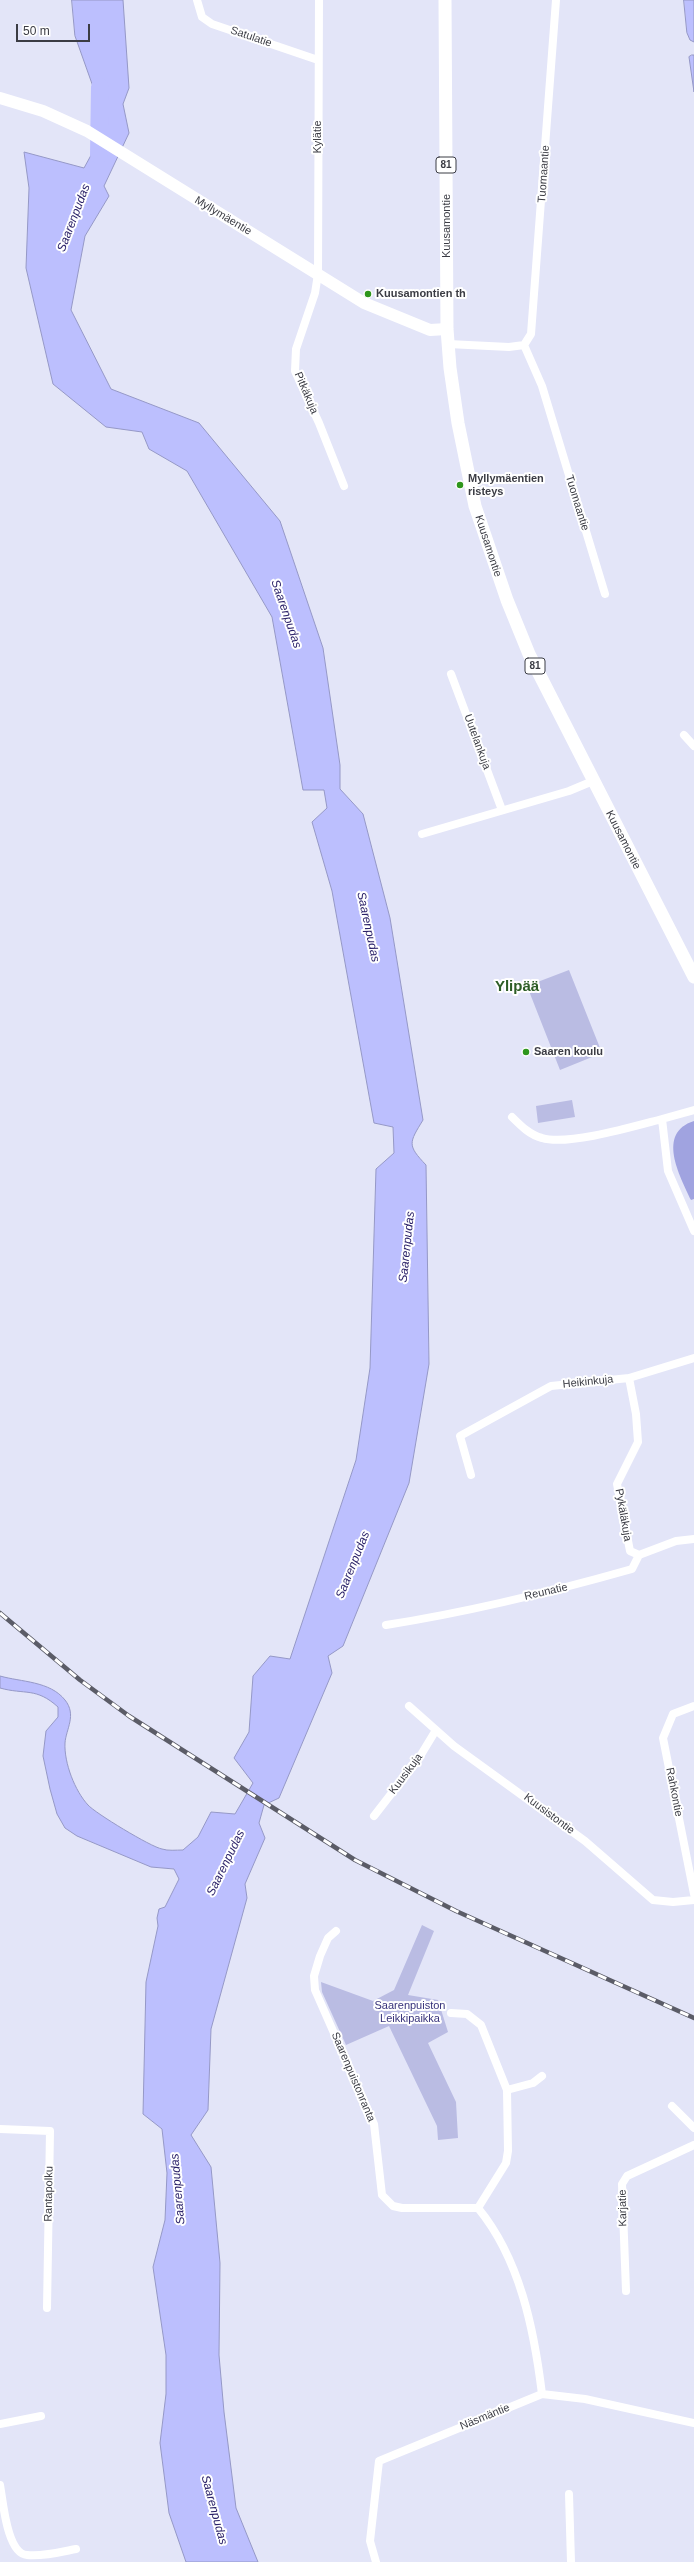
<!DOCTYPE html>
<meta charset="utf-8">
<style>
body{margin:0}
#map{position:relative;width:694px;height:2562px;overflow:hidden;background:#e3e5f8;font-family:Helvetica,sans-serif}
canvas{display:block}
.scale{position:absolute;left:16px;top:24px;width:74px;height:18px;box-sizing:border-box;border:2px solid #3b3c44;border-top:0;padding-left:5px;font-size:12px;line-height:14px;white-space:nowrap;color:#3b3c44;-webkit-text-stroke:3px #fff;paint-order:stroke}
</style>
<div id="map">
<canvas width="694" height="2562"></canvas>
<div class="scale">50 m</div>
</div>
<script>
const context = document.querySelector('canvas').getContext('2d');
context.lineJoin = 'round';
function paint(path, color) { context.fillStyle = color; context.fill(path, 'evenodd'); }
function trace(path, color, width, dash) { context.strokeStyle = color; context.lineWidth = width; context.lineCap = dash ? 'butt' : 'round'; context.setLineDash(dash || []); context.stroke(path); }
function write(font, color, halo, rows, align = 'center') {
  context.font = font + ' Helvetica,sans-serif'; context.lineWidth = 4; context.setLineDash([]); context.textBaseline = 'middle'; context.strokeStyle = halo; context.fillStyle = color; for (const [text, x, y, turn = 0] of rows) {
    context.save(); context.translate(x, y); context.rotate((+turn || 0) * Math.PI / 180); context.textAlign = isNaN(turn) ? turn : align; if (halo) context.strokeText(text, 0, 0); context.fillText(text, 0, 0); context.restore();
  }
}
paint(new Path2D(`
 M569,970L602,1053L560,1070L527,986Z
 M572,1100L575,1117L538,1123L536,1106Z
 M422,1925L434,1931L408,1995L438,2000L448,2032L428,2043L456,2102L458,2138L438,2140L437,2126L389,2026L346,2045L322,1992L321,1982L373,2001L394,1990Z`), '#babce3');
paint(new Path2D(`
 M694,1121V1199L691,1200C680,1176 656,1133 694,1121Z`), '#a0a3e0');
const water = new Path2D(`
 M72,0H123L129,88L123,104L129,133L104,186L109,196L85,236L71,310L111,389L199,423L280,521L323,648L340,765V789L363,814L390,918L423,1120C409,1143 407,1145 426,1165L429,1364L409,1483L343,1646L328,1656L332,1673L279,1798L264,1805L259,1823L265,1838L245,1884L247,1898L211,2029L208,2110L191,2135L211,2167L220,2263L219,2355L224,2412L236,2508L258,2562H186L169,2513L160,2443L166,2394V2355L153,2267L165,2220L167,2173L162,2129L143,2114L146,1982L158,1926L157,1918L159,1909L165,1907L179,1879L174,1869L151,1867L77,1836L65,1828L57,1814L50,1789L43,1756L46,1731L58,1717V1707C36,1687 25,1695 0,1688V1676C21,1682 50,1681 65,1700C77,1715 66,1729 65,1743C64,1763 75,1791 88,1805C95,1813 151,1847 162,1849C168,1851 176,1850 183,1850L198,1837L211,1812L235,1814L253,1783L234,1758L249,1732L253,1676L270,1656L290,1659L356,1460L370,1368L376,1169L394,1153L393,1127L374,1123L332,891L312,822L327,808L324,790H303L272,617L187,471L149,449L142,432L106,427L53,384L26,268L29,188L24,152L84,168L107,126L75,36Z
 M684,0H694V42L690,40L687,33Z
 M692,55H694V92L689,57Z`);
paint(water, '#bcbffe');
trace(water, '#9598c6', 1);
trace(new Path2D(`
 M99,155L100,87`), '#bcbffe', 18);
trace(new Path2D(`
 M197,0L202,17L212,24L318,60
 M319,0L318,274L315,293L296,349L295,371L319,423L344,486
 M448,344L509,347L524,345L542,386L605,594
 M524,345L531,334L556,0
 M451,674L502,810
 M684,735L694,746
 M422,834L569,791L593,781
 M694,1110L662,1119L668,1171L694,1231
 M512,1117C521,1126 530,1135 542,1138C568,1146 635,1126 662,1119
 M629,1378L636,1414L638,1442L617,1484L630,1551L639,1555
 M471,1475L460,1436L551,1386L629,1378L694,1358
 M386,1625C469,1612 551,1592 632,1569L639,1555L676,1541L694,1539
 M409,1706L454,1746L585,1841L653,1900L673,1902L694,1900
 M694,1706L673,1714L663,1738L694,1894
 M374,1816L419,1758L436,1730
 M336,1931L328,1938L320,1956L314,1976L315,1990L374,2124L382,2195L393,2206L402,2208H478C520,2259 534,2329 542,2394
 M451,2013L467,2014L481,2025L507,2090L508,2151L506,2163L478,2208
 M507,2090L533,2083L542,2076
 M672,2106L694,2128
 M0,2129L50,2131L47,2308
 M626,2291L622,2184L627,2176L694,2145
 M0,2424L41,2416
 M0,2485C3,2501 7,2554 27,2555C42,2557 61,2552 76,2549
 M569,2494L571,2562
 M376,2562L370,2541L379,2461L542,2394L585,2399L694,2423`), '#fff', 8);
trace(new Path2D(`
 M0,98L43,111L87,131L364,303L430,330L447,329`), '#fff', 12);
trace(new Path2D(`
 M445,0L447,329L450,368L458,423L475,506L507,600L529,654L694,977`), '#fff', 13);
const rail = new Path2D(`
 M0,1613L80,1680L129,1716L355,1860L456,1911L694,2018`);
trace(rail, '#5b5c67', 4.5);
trace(rail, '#fff', 3, [9]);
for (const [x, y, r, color] of [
 [368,294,4,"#2e961c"],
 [460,485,4,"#2e961c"],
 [526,1052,4,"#2e961c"]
]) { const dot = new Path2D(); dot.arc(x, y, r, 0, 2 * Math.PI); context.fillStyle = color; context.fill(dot); trace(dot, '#fff', 1.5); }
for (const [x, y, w] of [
 [446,165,20],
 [535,666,20]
]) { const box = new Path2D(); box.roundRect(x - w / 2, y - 8, w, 16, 3); context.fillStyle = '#fff'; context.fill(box); trace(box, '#3b3c44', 1); }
write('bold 10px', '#3b3c44', null, [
 ["81",446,165],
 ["81",535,666]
]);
write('11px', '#3b3c44', '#fff', [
 ["Satulatie",251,37,19],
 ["Kylätie",318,137,-90],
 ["Tuomaantie",544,174,-86],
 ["Myllymäentie",223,216,31],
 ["Kuusamontie",447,226,-90],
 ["Pitkäkuja",306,393,67],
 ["Tuomaantie",577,503,73],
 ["Kuusamontie",488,546,72],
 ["Uutelankuja",477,742,70],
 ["Kuusamontie",623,840,63],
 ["Heikinkuja",588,1382,-6],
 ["Pykäläkuja",623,1515,80],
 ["Reunatie",546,1592,-13],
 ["Kuusikuja",406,1774,-53],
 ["Rahkontie",674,1792,79],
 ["Kuusistontie",549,1814,37],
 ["Saarenpuistonranta",353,2077,67],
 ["Rantapolku",49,2194,-89],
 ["Karjatie",623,2208,-91],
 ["Näsmäntie",485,2417,-22]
]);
write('bold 11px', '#3b3c44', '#fff', [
 ["Kuusamontien th",376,294],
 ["Myllymäentien",468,479],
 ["risteys",468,492],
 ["Saaren koulu",534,1052]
], 'left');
write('11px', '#38337b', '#fff', [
 ["Saarenpuiston",410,2006],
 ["Leikkipaikka",410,2019]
]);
write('italic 12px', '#2b2269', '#fff', [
 ["Saarenpudas",74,218,-69],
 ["Saarenpudas",286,614,71],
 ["Saarenpudas",368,927,78],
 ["Saarenpudas",407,1247,-84],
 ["Saarenpudas",353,1565,-68],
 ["Saarenpudas",226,1863,-64],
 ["Saarenpudas",178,2189,-95],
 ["Saarenpudas",214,2510,75]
]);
write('bold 15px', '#2d5d26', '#fff', [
 ["Ylipää",517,987]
]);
</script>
